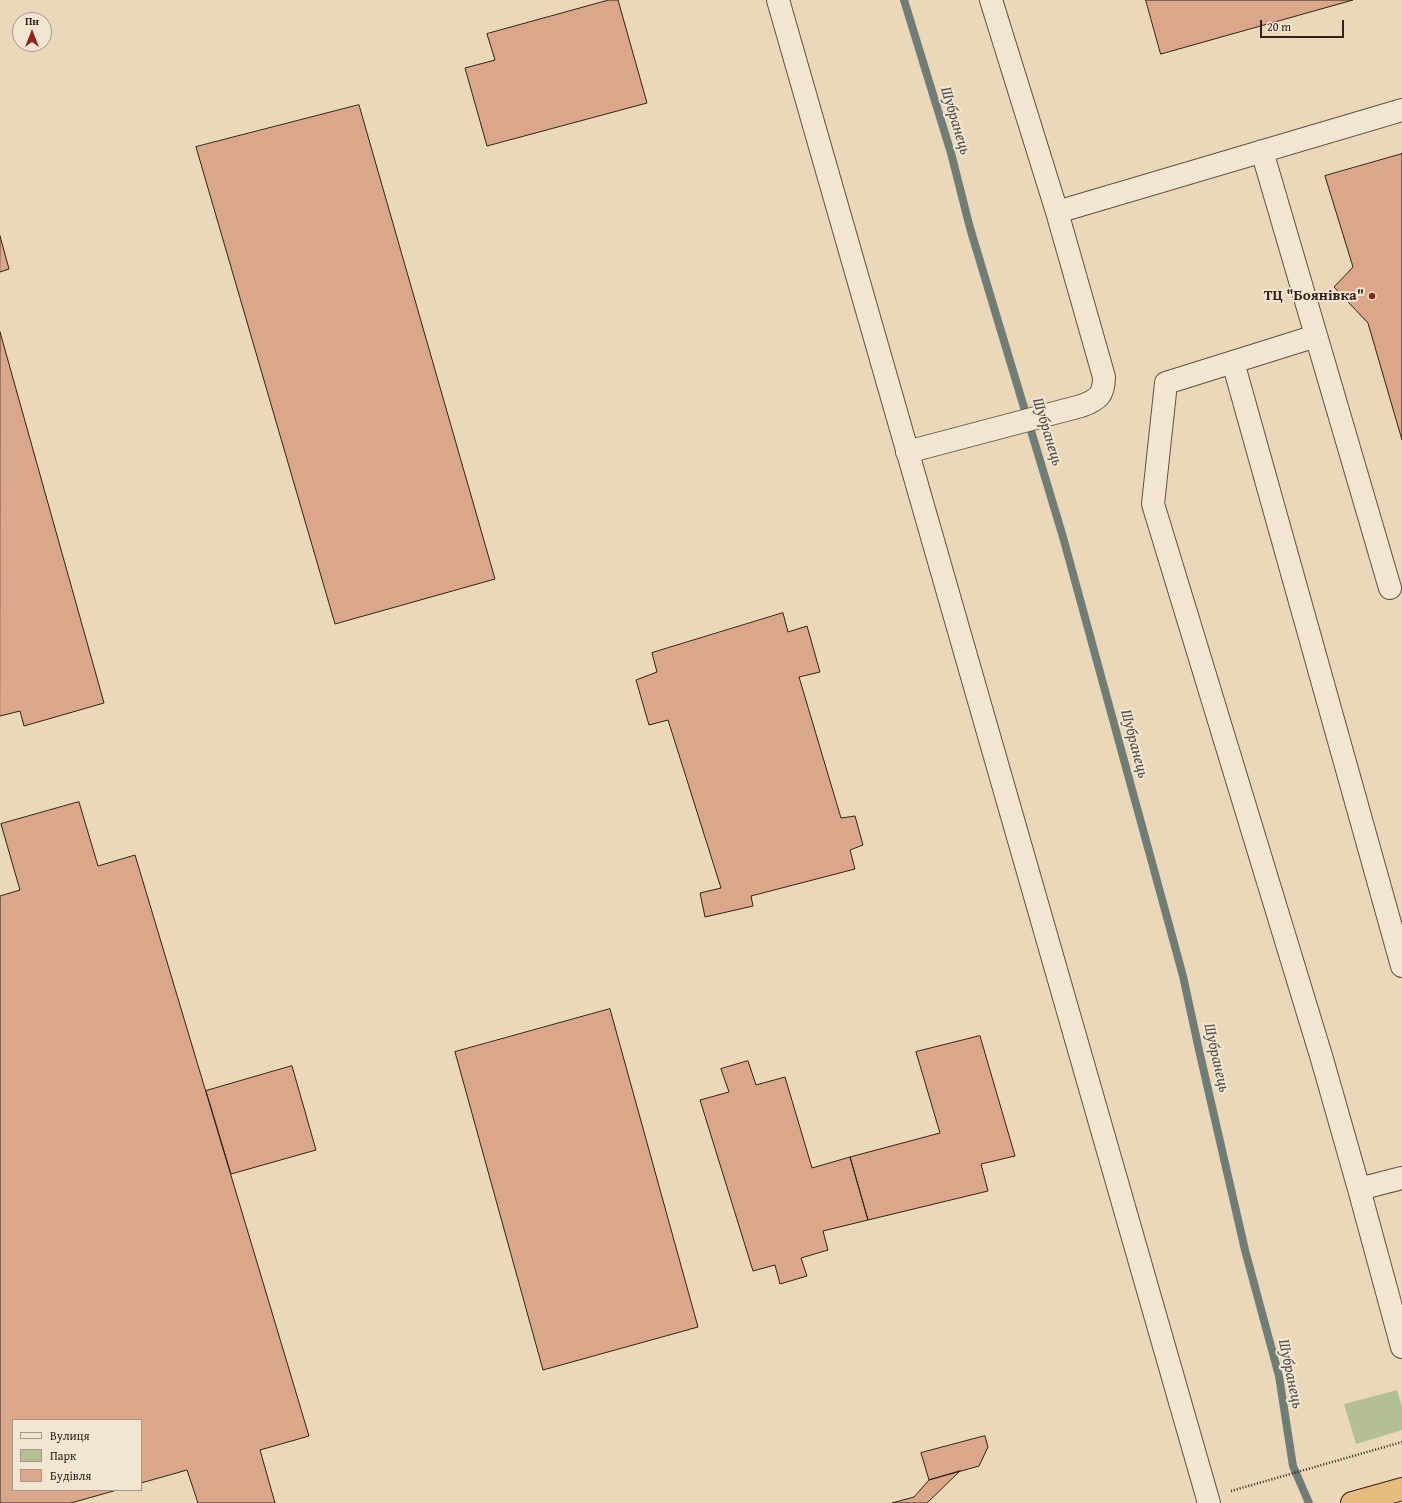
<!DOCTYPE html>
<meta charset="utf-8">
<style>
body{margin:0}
#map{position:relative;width:1402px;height:1503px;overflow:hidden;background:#ebd8b9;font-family:"Gentium Book Plus",serif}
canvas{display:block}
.legend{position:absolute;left:12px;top:1419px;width:130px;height:72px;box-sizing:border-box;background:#f2e6d2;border:1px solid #a59888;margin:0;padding:5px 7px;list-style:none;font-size:12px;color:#312218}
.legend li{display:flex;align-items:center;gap:8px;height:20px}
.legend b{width:20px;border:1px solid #a59888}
.north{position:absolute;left:12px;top:12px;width:40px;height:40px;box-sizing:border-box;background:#f2e6d2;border:1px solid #a59888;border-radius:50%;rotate:0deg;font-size:11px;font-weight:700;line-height:16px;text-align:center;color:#312218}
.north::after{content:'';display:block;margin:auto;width:14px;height:18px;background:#8f2418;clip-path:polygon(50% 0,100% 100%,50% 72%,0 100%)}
.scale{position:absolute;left:1260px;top:20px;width:84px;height:18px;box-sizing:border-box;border:2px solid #312218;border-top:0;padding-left:5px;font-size:12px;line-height:14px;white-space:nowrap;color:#312218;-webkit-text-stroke:3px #f2e6d2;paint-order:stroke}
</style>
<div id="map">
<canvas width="1402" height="1503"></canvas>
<ul class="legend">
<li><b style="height:5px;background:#f2e6d2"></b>Вулиця</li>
<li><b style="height:11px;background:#b2c093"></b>Парк</li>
<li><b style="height:11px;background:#dba78b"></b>Будівля</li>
</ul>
<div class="north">Пн</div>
<div class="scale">20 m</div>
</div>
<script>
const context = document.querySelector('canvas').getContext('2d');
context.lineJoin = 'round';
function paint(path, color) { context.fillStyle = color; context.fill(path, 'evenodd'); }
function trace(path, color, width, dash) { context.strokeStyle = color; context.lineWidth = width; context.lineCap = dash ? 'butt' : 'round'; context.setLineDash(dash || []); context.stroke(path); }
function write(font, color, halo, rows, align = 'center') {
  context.font = font + ' "Gentium Book Plus",serif'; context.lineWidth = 4; context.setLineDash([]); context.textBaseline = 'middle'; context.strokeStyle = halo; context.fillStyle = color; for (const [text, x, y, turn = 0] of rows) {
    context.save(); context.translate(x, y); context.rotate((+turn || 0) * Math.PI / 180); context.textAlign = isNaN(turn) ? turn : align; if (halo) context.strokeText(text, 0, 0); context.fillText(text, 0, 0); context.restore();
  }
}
paint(new Path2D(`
 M1397,1390L1402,1407V1430L1356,1444L1344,1404Z`), '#b2c093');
trace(new Path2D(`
 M904,0L951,153L970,228L1063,537L1183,976L1199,1050L1245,1250L1279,1376L1293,1466L1309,1503`), '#6f7d76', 8);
const building = new Path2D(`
 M609,0H618L647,103L487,146L465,68L495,60L487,34Z
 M1146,0H1353L1161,54Z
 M359,105L495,579L335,624L196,147Z
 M1402,154V440L1368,323L1334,287L1353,267L1325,176Z
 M0,236L9,269L0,272Z
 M0,332L104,703L24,726L20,711L0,716Z
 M783,613L788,632L807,626L820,672L799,677L841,818L855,816L863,845L850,850L855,869L751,896L753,906L705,917L700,893L721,888L668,720L649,725L636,680L657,672L652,653Z
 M79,802L98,866L135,855L309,1436L260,1450L275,1503H198L187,1470L141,1483V1420H13V1490H117L71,1503H0V896L20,890L1,824Z
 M610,1009L698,1327L543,1370L455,1052Z
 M980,1036L1015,1156L981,1164L988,1191L868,1220L850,1157L940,1133L916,1052Z
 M748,1061L756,1085L785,1077L812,1168L850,1157L868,1220L823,1231L828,1250L801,1258L807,1276L780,1284L775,1265L753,1271L700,1100L729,1092L721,1069Z
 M292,1066L316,1150L231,1174L206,1091Z
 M985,1436L988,1447L979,1466L929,1480L921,1453Z
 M960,1471L927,1503H892L914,1497L929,1480Z`);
paint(building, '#dba78b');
trace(building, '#312218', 1);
const minor = new Path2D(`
 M778,0L1209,1503
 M1262,151L1390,588
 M1057,212L1402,110
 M1316,336L1166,383L1153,504L1322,1059L1359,1189L1402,1347
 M1233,362L1402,966
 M907,452L1081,406C1098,400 1104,395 1104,377L1057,212L991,0
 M1359,1189L1402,1178`);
const highway = new Path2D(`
 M1352,1503L1402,1489`);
trace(minor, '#605040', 24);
trace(highway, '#312218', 24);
trace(new Path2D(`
 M1231,1491L1402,1442`), '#312218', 2.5, [1, 2]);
trace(minor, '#f2e6d2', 22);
trace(highway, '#e6bc7c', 22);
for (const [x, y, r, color] of [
 [1372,296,4,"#8f2418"]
]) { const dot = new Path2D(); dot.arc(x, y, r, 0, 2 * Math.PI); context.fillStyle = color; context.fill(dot); trace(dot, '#f2e6d2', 1.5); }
write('bold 15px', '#312218', '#f2e6d2', [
 ["ТЦ \"Боянівка\"",1364,296]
], 'right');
write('italic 16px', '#504f47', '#f2e6d2', [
 ["Шубранець",955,121,73],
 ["Шубранець",1047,432,73],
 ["Шубранець",1134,744,75],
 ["Шубранець",1216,1058,77],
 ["Шубранець",1290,1374,78]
]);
</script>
